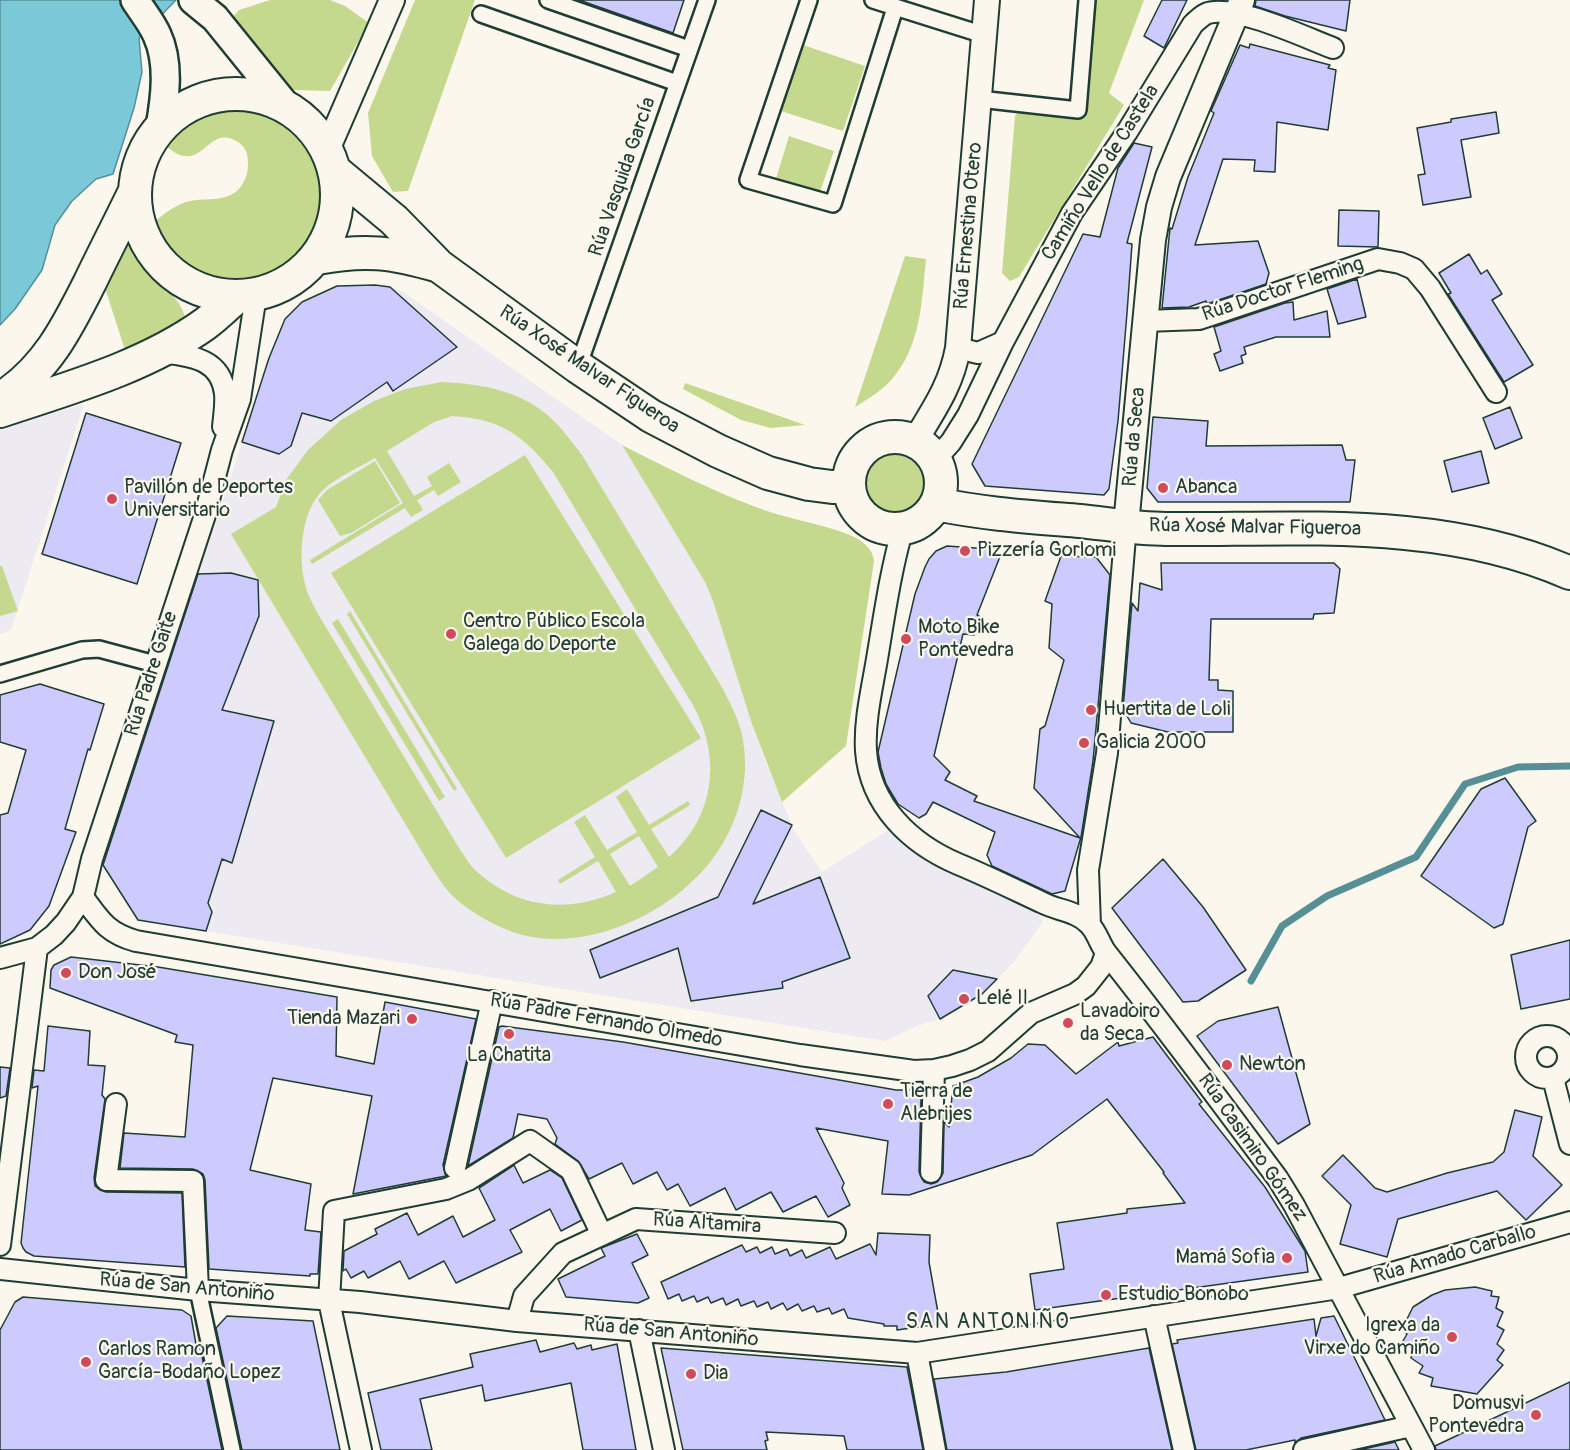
<!DOCTYPE html>
<meta charset="utf-8">
<style>
body{margin:0}
canvas{display:block;background:#fbf7ec}
</style>
<canvas width="1570" height="1450"></canvas>
<script>
const context = document.querySelector('canvas').getContext('2d');
context.lineJoin = 'round';
function paint(path, color) { context.fillStyle = color; context.fill(path, 'evenodd'); }
function trace(path, color, width, dash) { context.strokeStyle = color; context.lineWidth = width; context.lineCap = dash ? 'butt' : 'round'; context.setLineDash(dash || []); context.stroke(path); }
function write(font, color, halo, rows, align = 'center') {
  context.font = font + ' Pangolin,sans-serif'; context.lineWidth = 4.5; context.setLineDash([]); context.textBaseline = 'middle'; context.strokeStyle = halo; context.fillStyle = color; for (const [text, x, y, turn = 0] of rows) {
    context.save(); context.translate(x, y); context.rotate((+turn || 0) * Math.PI / 180); context.textAlign = isNaN(turn) ? turn : align; if (halo) context.strokeText(text, 0, 0); context.fillText(text, 0, 0); context.restore();
  }
}
paint(new Path2D(`
 M375,285L390,287L403,292L622,445L705,582L713,601L763,756L796,834L822,872L890,829L921,854L946,869L986,883L1034,906L1043,922L1014,962L982,994L940,1019L919,1025L885,1041L138,920L103,865L276,339L285,319L302,302L337,286Z
 M84,404L11,630L0,634V429Z`), '#edeaf1');
paint(new Path2D(`
 M270,0H330L345,6L369,23L330,91L293,90L229,21L239,10Z
 M415,0H475L408,191L393,192L372,156L368,113Z
 M1094,0H1144L1109,93L1124,105L1019,277L1010,281L1002,273L1015,116L1019,111L1084,117Z
 M803,45L865,66L843,131L781,111Z
 M238,108C270,112 301,126 314,158C319,170 324,185 324,198C324,218 314,238 302,252C270,287 215,293 177,262C165,252 158,238 151,225C161,216 172,207 186,202C203,197 224,203 238,190C244,184 248,174 248,165C248,155 247,148 238,142C212,126 206,159 185,156C178,156 171,150 165,145C185,121 207,111 238,108Z
 M789,136L834,151L819,195L776,179Z
 M128,230C132,247 138,263 151,276C166,290 181,299 186,320L125,350L103,282Z
 M905,256L926,259C922,300 921,346 892,379C883,390 868,399 855,407Z
 M442,382C483,384 525,391 555,422C565,432 573,444 582,455L723,689C730,703 737,716 741,731C745,747 746,765 744,781C736,850 684,902 621,926C590,938 555,943 523,935C499,929 465,910 449,892C442,884 436,874 430,865L231,534L276,507L286,480L308,450L341,420L374,401L405,389ZM452,416C502,419 522,435 553,472L694,707C722,759 714,818 669,857L651,829L690,805L688,801L649,825L627,789L616,797L637,832L607,850L585,815L574,822L595,857L558,880L560,884L598,861L616,892C566,914 516,908 475,870C469,864 464,855 459,848L318,614C313,604 307,594 305,584C298,556 301,511 323,490C337,477 358,468 375,458L403,503L310,560L312,564L405,508L411,517L423,510L417,500L434,490L438,496L461,482L449,463L427,477L432,486L414,496L387,451L434,422ZM639,836L658,867L630,886L610,854Z
 M685,383L805,425L771,428L741,420L683,389Z
 M622,445C669,469 714,492 764,510C792,520 824,524 852,536C863,541 873,549 874,561L846,746L782,802L752,724L713,601L705,582Z
 M865 481a31 31 0 1 1 62 0a31 31 0 1 1-62 0Z
 M525,455L701,738L506,858L331,573Z
 M375,461L400,503L351,533L340,536L318,500L327,490Z
 M0,566H2L18,611L0,616Z
 M350,611L457,789L454,791L347,614Z
 M338,619L445,797L439,801L332,623Z`), '#c5d98e');
const water = new Path2D(`
 M0,0H176L139,38L142,72L134,108L113,174L96,179L72,201L55,225L42,270L15,309L0,325Z`);
paint(water, '#7ac8d8');
trace(water, '#569096', 1.5);
trace(new Path2D(`
 M1251,981L1282,926L1327,896L1416,857L1465,784L1518,767L1570,766`), '#569096', 7);
const building = new Path2D(`
 M579,0H684L673,33Z
 M1162,0H1187L1164,48L1144,36Z
 M1256,0H1350L1346,31L1285,16L1255,6Z
 M1250,44L1330,65L1328,68L1336,70L1328,130L1277,122L1275,172L1254,171L1255,160L1223,159L1195,245L1258,241L1269,273L1266,284L1207,304L1206,301L1189,307L1162,308L1170,228L1172,229L1188,177L1214,113L1211,111L1240,45L1249,48Z
 M1496,112L1499,133L1461,140L1471,197L1423,205L1418,175L1425,174L1417,128L1451,122V119Z
 M1134,143L1152,147L1127,243L1132,244L1127,313L1118,421L1109,489L1104,495L985,486L972,464L1083,234L1100,237L1118,168Z
 M1339,210L1379,211L1378,247L1338,246Z
 M1469,254L1481,274L1487,270L1502,294L1492,300L1533,365L1504,382L1448,294L1451,293L1439,273Z
 M1357,279L1366,317L1338,324L1327,289Z
 M375,285L390,287L457,347L393,391L387,382L331,421L302,413L291,446L279,454L242,442L269,358L285,319L302,302L337,286Z
 M1293,302L1294,320L1327,311L1330,337H1276L1244,347L1246,354L1241,356L1243,363L1220,371L1214,354L1221,351L1214,327L1285,303Z
 M1510,407L1522,438L1495,449L1483,418Z
 M86,413L181,443L137,584L42,554Z
 M1153,417L1208,421L1206,446L1342,445L1346,460H1355L1350,502H1158L1147,488Z
 M1481,451L1489,483L1452,492L1444,461Z
 M947,546L990,549L1001,554L977,615L979,616L974,635L963,634L934,756L950,772L945,780L977,796L974,801L1080,838L1034,788L1040,729L1045,726L1064,660L1049,648L1052,604L1045,601L1061,556L1096,557L1110,575L1093,761L1081,837L1065,891L1052,894L992,866L987,855L995,832L933,802L926,814L919,818L898,804L886,784L881,768L878,752L915,594L925,567L929,559L936,551Z
 M1161,563H1334L1340,569L1334,613L1314,614L1313,619H1211L1209,680H1218V690L1233,691V732H1168L1131,723L1123,709L1132,603L1138,611L1140,583L1162,590Z
 M231,573L258,580L259,616L222,710L274,721L232,863L222,859L208,903L212,912L206,931L138,920L103,865L104,862L198,574Z
 M40,684L104,704L90,750L88,749L65,829L76,832L49,906L30,930L0,944V815L8,813L26,750L0,742V695Z
 M1505,778L1536,821L1528,827L1503,924L1494,928L1421,876L1481,789Z
 M761,810L792,825L753,904L820,877L850,958L782,982L783,988L691,1001L678,948L600,978L590,950L718,897Z
 M1163,859L1203,907L1246,970L1198,1001L1183,1002L1112,908Z
 M1570,940V999L1521,1009L1511,955Z
 M71,957L158,967L337,997L336,1056L374,1064L385,1002L476,1019L443,1165L446,1176L353,1194L372,1096L273,1078L250,1170L311,1184L305,1230L321,1232L318,1274H310V1276L209,1269L205,1180L203,1174L193,1169L120,1168L124,1133L185,1137L193,1045L175,1042L177,1035L50,988L51,970L54,965Z
 M953,970L997,979L982,994L940,1019L928,996Z
 M1278,1007L1310,1124L1278,1144L1197,1036L1218,1021Z
 M48,1026L90,1031L88,1065L105,1066L102,1095L105,1099L94,1178L95,1186L100,1190L106,1192L182,1193L185,1267L34,1256L26,1252L23,1248L21,1243L38,1086L32,1088L34,1070L44,1071Z
 M502,1026L623,1042L896,1090H911L921,1099L919,1172L924,1182L931,1184L937,1182L943,1173L944,1122L949,1127L953,1086L978,1077L1011,1058L1028,1044L1045,1045L1076,1074L1118,1042L1119,1046L1153,1037L1202,1102L1199,1104L1265,1187L1305,1251L1308,1272L1035,1310L1030,1274L1064,1269L1057,1223L1127,1213V1209L1185,1203L1163,1173L1164,1172L1107,1099L1032,1155L909,1195L882,1194L888,1141L816,1128L844,1183L842,1188L850,1205L828,1217L816,1196L783,1212L771,1192L736,1210L725,1188L690,1206L678,1184L667,1190L657,1172L633,1184L622,1163L589,1179L578,1161L555,1144L557,1138L547,1119L518,1114L513,1138L468,1166L499,1027Z
 M0,1067L10,1068L6,1096L0,1098Z
 M1515,1110L1542,1117L1533,1156L1562,1185L1526,1220L1497,1191L1398,1219L1387,1257L1340,1244L1351,1205L1322,1176L1343,1155L1375,1188L1387,1192L1447,1173L1493,1162L1504,1152Z
 M514,1165L523,1183L550,1170L562,1178L582,1220L561,1231L550,1209L510,1230L522,1252L456,1283L444,1261L409,1279L400,1261L368,1278L364,1271L351,1278L346,1269L343,1271L344,1251L377,1234L375,1229L407,1213L418,1235L453,1216L463,1237L495,1220L479,1188Z
 M878,1233L930,1235L929,1262L940,1324L897,1330V1326H884V1324L848,1318L844,1309L832,1314L829,1308L817,1312L814,1306L802,1311L798,1304L787,1310L783,1303L771,1309L768,1302L757,1307L754,1301L741,1306L738,1299L726,1305L723,1298L711,1303L708,1297L697,1302L694,1296L682,1301L679,1294L668,1299L661,1282L742,1245L746,1252L757,1247L760,1253L772,1247L775,1254L787,1249L790,1256L802,1250L806,1258L830,1247L836,1259L870,1244L876,1255Z
 M637,1234L648,1255L632,1263L649,1298L638,1303L566,1297L558,1279L605,1256L601,1248Z
 M1475,1287L1492,1291L1491,1296L1499,1297L1496,1308L1503,1312L1497,1326L1504,1330L1497,1344L1504,1350L1497,1360L1503,1365L1477,1394L1431,1386L1433,1378L1419,1373L1423,1366L1411,1358L1413,1350L1403,1341L1407,1334L1397,1325L1407,1319L1413,1307L1432,1295L1445,1290Z
 M23,1297L182,1310L191,1316L197,1350L200,1347L222,1450H0V1330L15,1302Z
 M227,1316L313,1321L340,1450H242L216,1328Z
 M1334,1316L1385,1420L1301,1438L1295,1443V1440L1246,1450H1196L1172,1344L1178,1343L1177,1340L1314,1319L1316,1336L1321,1318Z
 M536,1340L540,1352L574,1343L577,1349L591,1345L592,1350L617,1344L636,1450H583L571,1383L485,1401L482,1385L420,1399L432,1450H381L368,1393L473,1367L470,1354Z
 M661,1348L907,1367L923,1450H847L844,1436L766,1432L768,1440L765,1441L767,1450H683Z
 M1149,1348L1172,1450H947L934,1379L1006,1372Z
 M1570,1382V1450H1436L1435,1446Z
 M1395,1442L1399,1450H1359Z`);
paint(building, '#cdcbfe');
trace(building, '#1f3d34', 1.5);
const pedestrian = new Path2D(`
 M548,0L689,49
 M809,0L748,180L833,204L895,8
 M873,0L984,35
 M481,14L677,83
 M979,99L1078,110L1087,0
 M578,367L707,0
 M0,674L82,650L99,649L155,664
 M198,1290L232,1450`);
const minor = new Path2D(`
 M1145,321L1199,319L1378,259L1400,263L1414,269L1430,288L1496,392
 M958,348L978,353L1003,342
 M161,352C190,356 221,358 225,394C226,404 224,416 223,427
 M935,460L951,442L968,415L1003,342L1072,213L1127,132L1193,24C1198,20 1202,15 1208,13C1237,5 1304,37 1333,48
 M903,528C891,569 885,611 878,653C873,685 864,719 866,751C870,806 911,844 958,864C987,876 1013,889 1041,902C1058,911 1075,910 1089,924C1098,933 1100,946 1108,955C1166,1028 1222,1104 1278,1179L1294,1205L1424,1450
 M83,897C100,920 107,933 136,941L800,1055L914,1071L934,1070L952,1066L970,1060L988,1051L1031,1013L1075,994L1086,986L1101,967L1106,953
 M1090,925L1088,870L1107,753L1126,525
 M0,958L37,948L54,935L66,922L83,897L92,859L205,515L222,450L240,399L256,295
 M1526 1057a21 21 0 1 1 42 0a21 21 0 1 1-42 0Z
 M1553,1078L1570,1144
 M116,1104L106,1180L193,1181L198,1290
 M455,1168L492,1001
 M931,1172L934,1070
 M0,1245L37,948
 M0,1269L198,1290L360,1302L517,1321L917,1353L1339,1288L1570,1222
 M1154,1316L1184,1450
 M517,1321L524,1296L563,1253L636,1219L835,1233
 M639,1330L664,1450
 M917,1353L935,1450
 M361,1450L329,1301L334,1211L446,1189L468,1180L530,1141L571,1170L602,1235
 M1304,1450L1411,1426`);
const tertiary = new Path2D(`
 M327,150L392,0
 M915,441C934,409 951,386 958,348L987,0
 M1126,525L1153,240L1159,207L1168,177L1242,0`);
const secondary = new Path2D(`
 M135,0C142,11 152,23 157,35C170,63 165,99 160,127
 M193,0L215,18L287,107`);
const primary = new Path2D(`
 M135 195a101 101 0 1 1 202 0a101 101 0 1 1-202 0Z
 M335,171L394,220L439,266L578,367L651,416L718,451L768,473L809,484L832,487L849,486
 M317,258C365,249 391,252 439,266
 M0,399C46,371 68,326 91,280C105,251 120,222 134,193
 M0,411C69,388 145,367 205,324C216,316 226,306 236,297
 M849 483a46 46 0 1 1 92 0a46 46 0 1 1-92 0Z
 M936,504C984,514 1032,517 1080,521C1109,524 1138,529 1166,529C1301,530 1443,517 1570,573`);
trace(pedestrian, '#1f3d34', 20);
trace(minor, '#1f3d34', 24);
trace(tertiary, '#1f3d34', 28);
trace(secondary, '#1f3d34', 32);
trace(primary, '#1f3d34', 36);
trace(pedestrian, '#fbf7ec', 15);
trace(minor, '#fbf7ec', 20);
trace(tertiary, '#fbf7ec', 24);
trace(secondary, '#fbf7ec', 27);
trace(primary, '#fbf7ec', 32);
for (const [x, y, r, color] of [
 [1163,488,6,"#d1495b"],
 [112,499,6,"#d1495b"],
 [965,551,6,"#d1495b"],
 [451,634,6,"#d1495b"],
 [906,639,6,"#d1495b"],
 [1091,710,6,"#d1495b"],
 [1084,743,6,"#d1495b"],
 [66,973,6,"#d1495b"],
 [964,999,6,"#d1495b"],
 [412,1019,6,"#d1495b"],
 [1068,1023,6,"#d1495b"],
 [509,1034,6,"#d1495b"],
 [1227,1065,6,"#d1495b"],
 [888,1104,6,"#d1495b"],
 [1287,1258,6,"#d1495b"],
 [1106,1295,6,"#d1495b"],
 [1452,1337,6,"#d1495b"],
 [86,1362,6,"#d1495b"],
 [691,1374,6,"#d1495b"],
 [1536,1415,6,"#d1495b"]
]) { const dot = new Path2D(); dot.arc(x, y, r, 0, 2 * Math.PI); context.fillStyle = color; context.fill(dot); trace(dot, '#fbf7ec', 2); }
write('20px', '#1f3d34', '#fbf7ec', [
 ["Camiño Vello de Castela",1101,173,-58],
 ["Rúa Vasquida García",623,177,-71],
 ["Rúa Ernestina Otero",969,226,-85],
 ["Rúa Doctor Fleming",1283,290,-18],
 ["Rúa Xosé Malvar Figueroa",589,370,34],
 ["Rúa da Seca",1135,437,-85],
 ["Rúa Xosé Malvar Figueroa",1255,528,1],
 ["Rúa Padre Gaite",152,674,-72],
 ["Rúa Padre Fernando Olmedo",606,1021,10],
 ["Rúa Casimiro Gómez",1252,1148,55],
 ["Rúa Altamira",707,1224,4],
 ["Rúa Amado Carballo",1455,1255,-16],
 ["Rúa de San Antoniño",187,1288,5],
 ["Rúa de San Antoniño",671,1333,5]
]);
write('20px', '#1f3d34', '#fbf7ec', [
 ["Pavillón de Deportes",124,488],
 ["Universitario",124,511],
 ["Abanca",1175,488],
 ["Pizzería Gorlomi",977,551],
 ["Centro Público Escola",463,622],
 ["Galega do Deporte",463,645],
 ["Moto Bike",918,628],
 ["Pontevedra",918,651],
 ["Huertita de Loli",1103,710],
 ["Galicia 2000",1096,743],
 ["Don José",78,973],
 ["Lelé II",976,999],
 ["Lavadoiro",1080,1012],
 ["da Seca",1080,1035],
 ["Tienda Mazari",400,1019,"right"],
 ["La Chatita",509,1056,"center"],
 ["Newton",1239,1065],
 ["Tierra de",900,1092],
 ["Alebrijes",900,1115],
 ["Mamá Sofìa",1275,1258,"right"],
 ["Estudio Bonobo",1118,1295],
 ["Igrexa da",1440,1326,"right"],
 ["Virxe do Camiño",1440,1349,"right"],
 ["Carlos Ramon",98,1350],
 ["García-Bodaño Lopez",98,1373],
 ["Dia",703,1374],
 ["Domusvi",1524,1404,"right"],
 ["Pontevedra",1524,1427,"right"]
], 'left');
context.letterSpacing = '1.5px';
write('21px', '#1f3d34', '#fbf7ec', [
 ["SAN ANTONIÑO",988,1323]
]);
context.letterSpacing = '0px';
</script>
